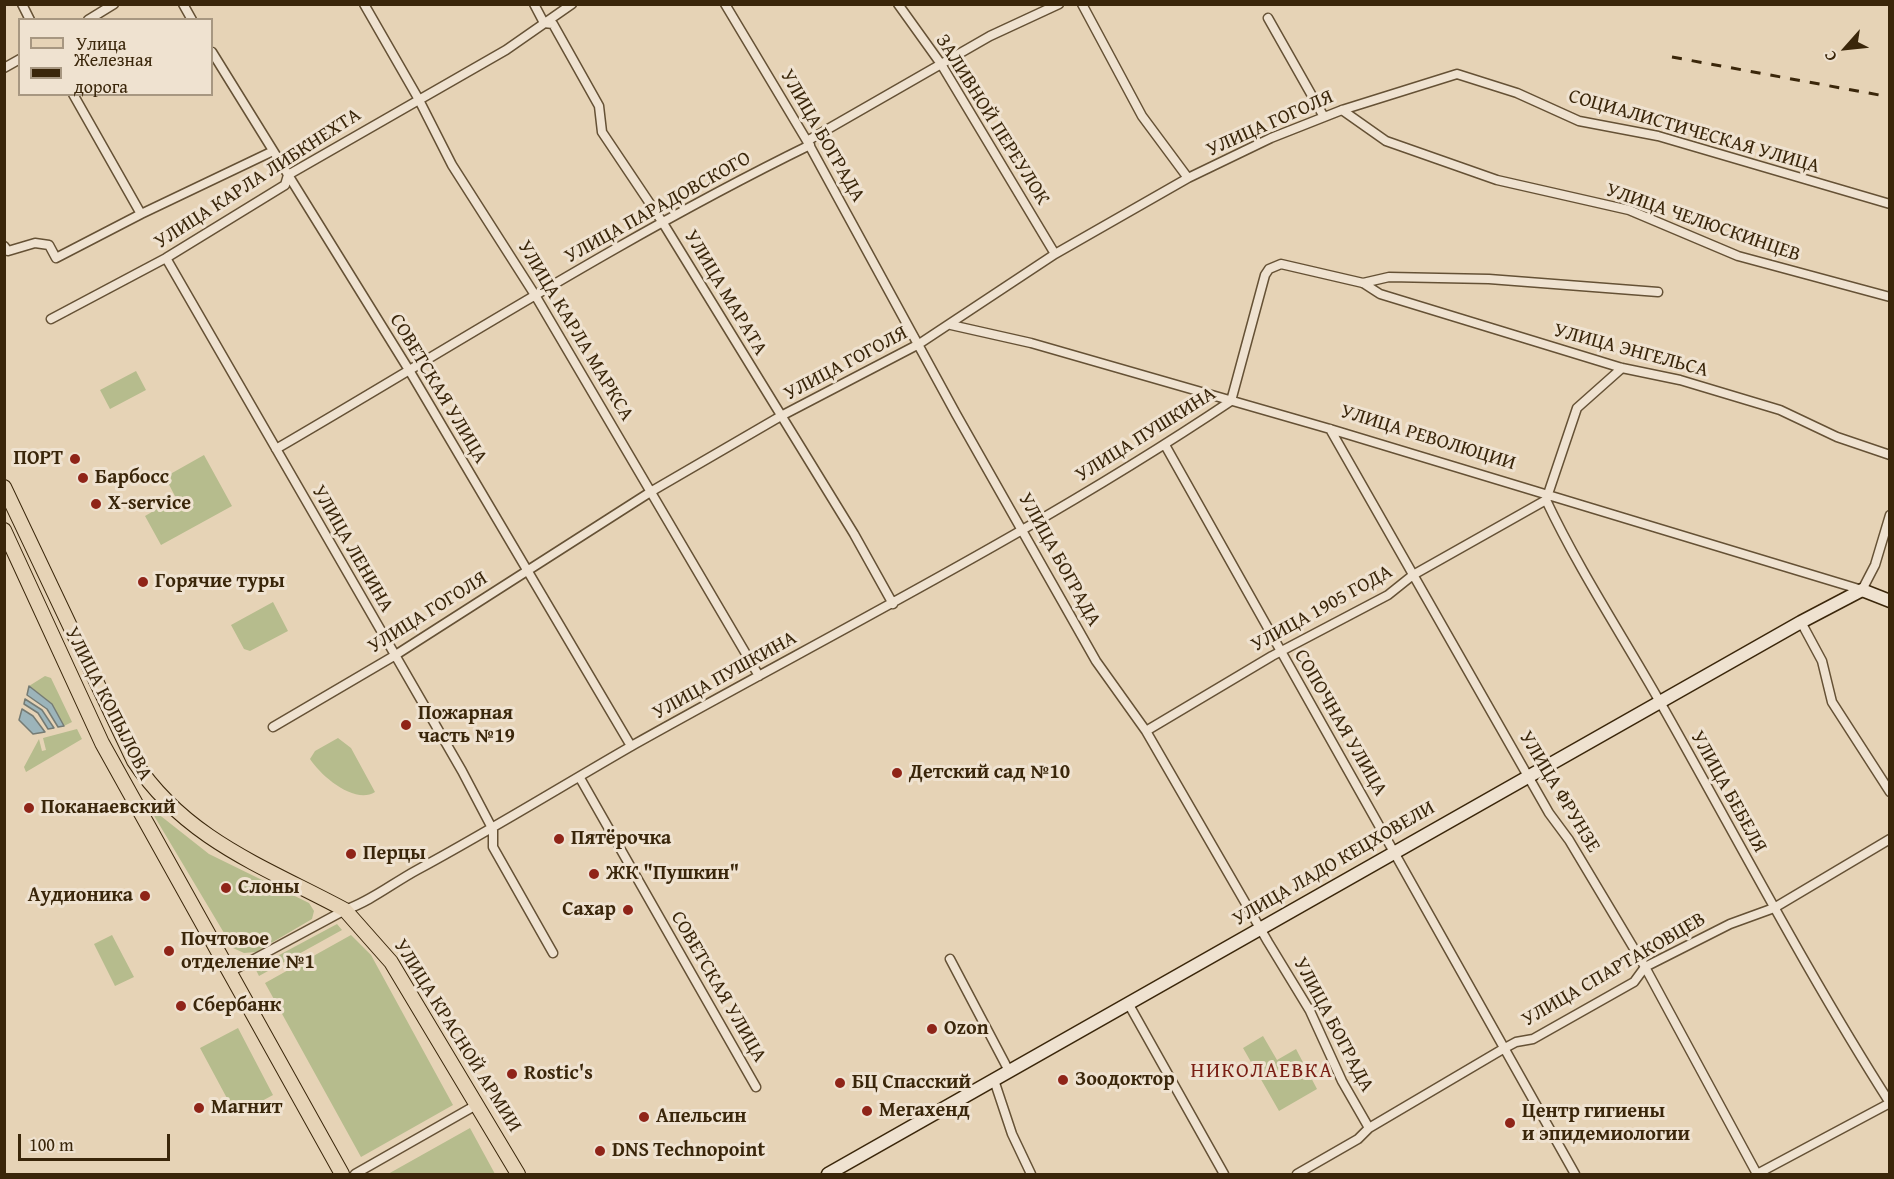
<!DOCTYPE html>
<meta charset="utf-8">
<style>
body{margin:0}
#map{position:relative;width:1894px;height:1179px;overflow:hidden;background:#e6d3b6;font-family:"Gentium Book Plus",serif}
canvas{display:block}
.frame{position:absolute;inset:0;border:6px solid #3a260a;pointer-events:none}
.legend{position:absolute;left:18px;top:18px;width:195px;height:78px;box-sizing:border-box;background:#efe2d0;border:2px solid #a79781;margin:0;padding:8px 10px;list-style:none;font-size:18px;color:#3a260a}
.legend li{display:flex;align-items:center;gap:12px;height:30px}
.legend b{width:30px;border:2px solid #a79781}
.north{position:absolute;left:1816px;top:18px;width:60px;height:60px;-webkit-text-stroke:4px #efe2d0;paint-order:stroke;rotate:243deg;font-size:16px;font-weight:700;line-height:24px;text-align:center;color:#3a260a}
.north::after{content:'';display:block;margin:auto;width:21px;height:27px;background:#3a260a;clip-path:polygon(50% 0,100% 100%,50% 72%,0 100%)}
.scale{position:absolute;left:18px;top:1134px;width:152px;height:27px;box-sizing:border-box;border:3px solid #3a260a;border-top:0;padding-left:8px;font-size:18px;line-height:21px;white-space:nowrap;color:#3a260a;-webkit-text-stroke:4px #efe2d0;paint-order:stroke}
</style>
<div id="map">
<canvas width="1894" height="1179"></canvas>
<div class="frame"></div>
<ul class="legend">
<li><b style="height:8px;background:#e6d3b6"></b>Улица</li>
<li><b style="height:8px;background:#3a260a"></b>Железная дорога</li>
</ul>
<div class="north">С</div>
<div class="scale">100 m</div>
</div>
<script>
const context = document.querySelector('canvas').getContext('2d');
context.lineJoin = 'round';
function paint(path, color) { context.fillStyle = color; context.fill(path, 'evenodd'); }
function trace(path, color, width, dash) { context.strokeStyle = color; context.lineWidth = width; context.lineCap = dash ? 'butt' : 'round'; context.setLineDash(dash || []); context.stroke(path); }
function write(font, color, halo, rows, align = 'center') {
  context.font = font + ' "Gentium Book Plus",serif'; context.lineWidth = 6; context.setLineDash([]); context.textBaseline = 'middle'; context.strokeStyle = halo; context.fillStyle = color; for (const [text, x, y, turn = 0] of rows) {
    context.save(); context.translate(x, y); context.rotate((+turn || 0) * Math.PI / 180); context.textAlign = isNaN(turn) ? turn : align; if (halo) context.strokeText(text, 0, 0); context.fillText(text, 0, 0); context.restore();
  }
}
paint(new Path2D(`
 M136,371L146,390L110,409L100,390Z
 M204,455L232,506L161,545L145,516L176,498L165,477Z
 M273,602L288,631L250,651L244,649L231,625Z
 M45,676L51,678L72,722L64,726L52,704L29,686Z
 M77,729L82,739L26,772L24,767L39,739L42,751L46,750L43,738Z
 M338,738L351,748L375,792C355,805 321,776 310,759L315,751Z
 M157,813L209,854L309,903L314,911L312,919L256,952L244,953L233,948L153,814Z
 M337,924L342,930L259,976L255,968Z
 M112,935L134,977L115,986L94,944Z
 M351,935L371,955L453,1105L361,1157L265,983Z
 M238,1028L273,1095L236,1115L200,1048Z
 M1263,1036L1277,1060L1296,1049L1317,1089L1279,1111L1243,1048Z
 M470,1128L495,1174H388Z`), '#b6bc8d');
const water = new Path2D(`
 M29,686L52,704L64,726L58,727L47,709L27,695Z
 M25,699L42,710L54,728L48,729L38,713L24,704Z
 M22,709L33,716L45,732L33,734L19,720Z`);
paint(water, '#9cb4ba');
trace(water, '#757b74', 1.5);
const street = new Path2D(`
 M22,4L30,20
 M183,4L192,20
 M364,4L418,98L452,165L535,295L759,676
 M534,4L544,23L553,24L599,106L602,132L663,223L854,534L893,604
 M725,4L807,141L956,414L1096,661L1146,731L1268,942L1310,1011L1342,1081L1369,1128
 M898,4L941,64L1055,254
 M1082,4L1142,116L1188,178
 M1268,18L1324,117
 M88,20L114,4
 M212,52L409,370L631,746
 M4,68L20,59
 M73,94L141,214
 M1342,110L1386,141L1497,180L1629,210L1738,256L1890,297
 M807,141L990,36L1059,4
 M4,246L8,251L35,243L49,245L56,258L141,214L271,152
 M166,258L462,771L493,830V847L553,953
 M1363,283L1389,277L1489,279L1658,292
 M51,319L166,258L285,185L288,175L506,50L572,4
 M951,325L1031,343L1330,429L1862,590L1875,565L1890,515
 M1622,368L1577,408L1546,500C1579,570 1622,635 1660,702C1736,836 1807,973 1890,1103
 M1330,429L1549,813L1569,840L1645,967L1757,1174
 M1165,445L1575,1174
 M276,449C453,346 626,235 810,145
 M1801,622L1822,661L1832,702L1890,792
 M273,727L394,656L652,491L781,416L919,344L1055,254L1188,178L1271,138L1342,110L1457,74L1517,93L1579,121L1658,136L1890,204
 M1146,731L1272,656L1388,595L1413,575L1546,500
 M580,778L756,1087
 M950,959L1009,1071
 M230,972L345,910C371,901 393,883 417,870C491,830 562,786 635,744C835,632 1040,529 1231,401L1265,275L1269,269L1281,264L1363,283L1380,294L1622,368L1680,380L1780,410L1837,437L1890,455
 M1128,1003L1224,1174
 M994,1080L1012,1134L1031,1174
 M355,1174L478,1104
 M1297,1174L1358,1139L1369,1128L1503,1049L1516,1042L1533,1039L1634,982L1645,967L1730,924L1774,908L1890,839
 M1757,1174L1890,1103`);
const secondary = new Path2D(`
 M828,1174L1801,622L1862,590L1890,601`);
const primary = new Path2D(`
 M4,487L134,761C186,840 265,867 345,910L391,962L518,1174
 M4,530L102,743L342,1174`);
trace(street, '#655135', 11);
trace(secondary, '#3a260a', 15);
trace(primary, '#3a260a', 16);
trace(street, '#efe2d0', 8);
trace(secondary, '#efe2d0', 12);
trace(primary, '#e6d3b6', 14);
trace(new Path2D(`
 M1672,57L1890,97`), '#3a260a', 3, [10, 10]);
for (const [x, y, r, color] of [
 [75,459,6,"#8f2418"],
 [83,478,6,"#8f2418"],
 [96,504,6,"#8f2418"],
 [143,582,6,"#8f2418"],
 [406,725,6,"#8f2418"],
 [897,773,6,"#8f2418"],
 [29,808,6,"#8f2418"],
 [559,839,6,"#8f2418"],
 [351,854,6,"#8f2418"],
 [594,874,6,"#8f2418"],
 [226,888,6,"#8f2418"],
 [145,896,6,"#8f2418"],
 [628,910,6,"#8f2418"],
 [169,951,6,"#8f2418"],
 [181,1006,6,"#8f2418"],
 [932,1029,6,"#8f2418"],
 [512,1074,6,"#8f2418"],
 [1063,1080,6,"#8f2418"],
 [840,1083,6,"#8f2418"],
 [199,1108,6,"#8f2418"],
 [867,1111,6,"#8f2418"],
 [644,1117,6,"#8f2418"],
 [1510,1123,6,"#8f2418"],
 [600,1151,6,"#8f2418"]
]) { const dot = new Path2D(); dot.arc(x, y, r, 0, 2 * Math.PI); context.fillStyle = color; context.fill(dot); trace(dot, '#efe2d0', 2); }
write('20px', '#3a260a', '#efe2d0', [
 ["ЗАЛИВНОЙ ПЕРЕУЛОК",992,120,58],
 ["УЛИЦА ГОГОЛЯ",1270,124,-24],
 ["СОЦИАЛИСТИЧЕСКАЯ УЛИЦА",1694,132,16],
 ["УЛИЦА БОГРАДА",822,136,60],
 ["УЛИЦА КАРЛА ЛИБКНЕХТА",258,179,-33],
 ["УЛИЦА ПАРАДОВСКОГО",658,208,-29],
 ["УЛИЦА ЧЕЛЮСКИНЦЕВ",1703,223,19],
 ["УЛИЦА МАРАТА",725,293,59],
 ["УЛИЦА КАРЛА МАРКСА",575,331,59],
 ["УЛИЦА ЭНГЕЛЬСА",1631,351,15],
 ["УЛИЦА ГОГОЛЯ",846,364,-28],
 ["СОВЕТСКАЯ УЛИЦА",438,389,59],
 ["УЛИЦА ПУШКИНА",1146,435,-32],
 ["УЛИЦА РЕВОЛЮЦИИ",1428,438,17],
 ["УЛИЦА ЛЕНИНА",352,549,60],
 ["УЛИЦА БОГРАДА",1059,560,61],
 ["УЛИЦА 1905 ГОДА",1322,609,-29],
 ["УЛИЦА ГОГОЛЯ",428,613,-32],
 ["УЛИЦА ПУШКИНА",725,676,-29],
 ["УЛИЦА КОПЫЛОВА",108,704,63],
 ["СОПОЧНАЯ УЛИЦА",1340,723,60],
 ["УЛИЦА ФРУНЗЕ",1559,792,59],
 ["УЛИЦА БЕБЕЛЯ",1728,792,61],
 ["УЛИЦА ЛАДО КЕЦХОВЕЛИ",1334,864,-30],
 ["УЛИЦА СПАРТАКОВЦЕВ",1614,970,-30],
 ["СОВЕТСКАЯ УЛИЦА",718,987,60],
 ["УЛИЦА БОГРАДА",1333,1025,62],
 ["УЛИЦА КРАСНОЙ АРМИИ",457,1036,58]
]);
write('bold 20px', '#3a260a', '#efe2d0', [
 ["ПОРТ",63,459,"right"],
 ["Барбосс",95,478],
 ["X-service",108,504],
 ["Горячие туры",155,582],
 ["Пожарная",418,714],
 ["часть №19",418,737],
 ["Детский сад №10",909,773],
 ["Поканаевский",41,808],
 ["Пятёрочка",571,839],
 ["Перцы",363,854],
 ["ЖК \"Пушкин\"",606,874],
 ["Слоны",238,888],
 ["Аудионика",133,896,"right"],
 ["Сахар",616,910,"right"],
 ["Почтовое",181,940],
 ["отделение №1",181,963],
 ["Сбербанк",193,1006],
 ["Ozon",944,1029],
 ["Rostic's",524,1074],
 ["Зоодоктор",1075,1080],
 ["БЦ Спасский",852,1083],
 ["Магнит",211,1108],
 ["Мегахенд",879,1111],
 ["Центр гигиены",1522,1112],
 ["и эпидемиологии",1522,1135],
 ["Апельсин",656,1117],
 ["DNS Technopoint",612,1151]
], 'left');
context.letterSpacing = '1.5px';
write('21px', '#7a1f14', '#efe2d0', [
 ["НИКОЛАЕВКА",1262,1072]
]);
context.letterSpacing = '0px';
</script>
